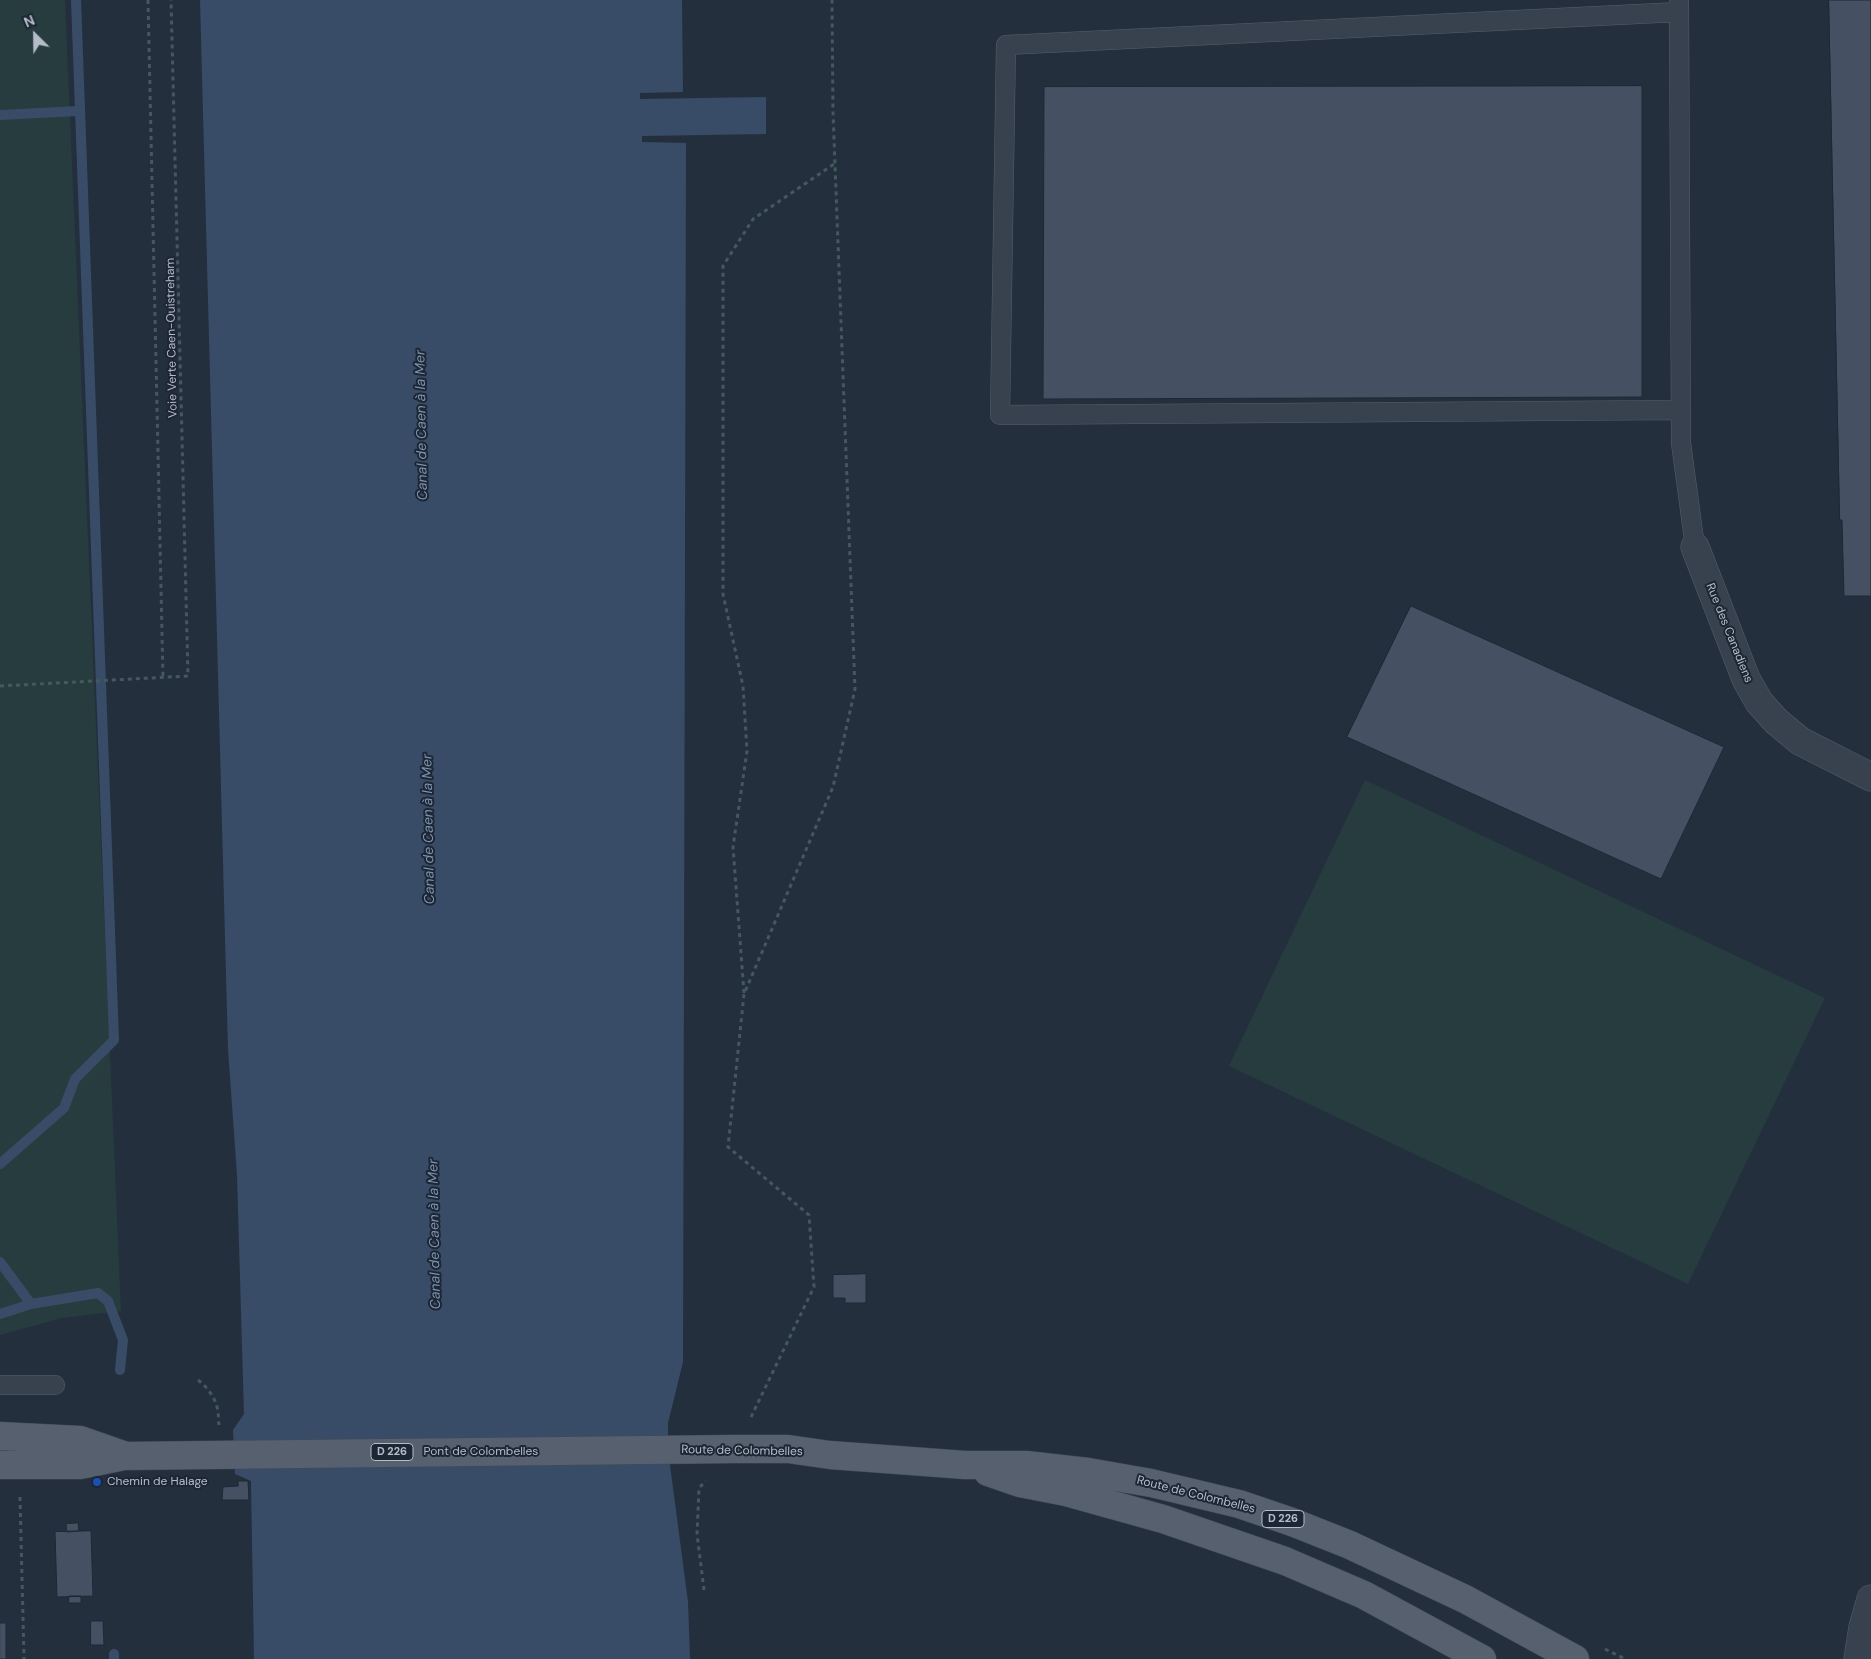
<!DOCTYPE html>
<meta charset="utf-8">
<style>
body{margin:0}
#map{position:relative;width:1871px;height:1659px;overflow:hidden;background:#242f3e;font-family:"DM Sans",sans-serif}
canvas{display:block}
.north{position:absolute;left:10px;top:10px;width:50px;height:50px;-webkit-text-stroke:4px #1d2633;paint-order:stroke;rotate:337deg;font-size:14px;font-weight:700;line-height:20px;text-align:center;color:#b4bcc9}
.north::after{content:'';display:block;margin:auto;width:18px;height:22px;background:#b4bcc9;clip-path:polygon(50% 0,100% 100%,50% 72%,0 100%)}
</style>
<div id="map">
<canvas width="1871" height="1659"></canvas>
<div class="north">N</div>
</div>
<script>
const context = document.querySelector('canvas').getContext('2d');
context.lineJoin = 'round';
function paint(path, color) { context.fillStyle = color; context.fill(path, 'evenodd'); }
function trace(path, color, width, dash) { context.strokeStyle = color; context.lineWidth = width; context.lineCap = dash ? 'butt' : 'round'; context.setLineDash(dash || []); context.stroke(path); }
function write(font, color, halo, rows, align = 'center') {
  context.font = font + ' "DM Sans",sans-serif'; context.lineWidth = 4; context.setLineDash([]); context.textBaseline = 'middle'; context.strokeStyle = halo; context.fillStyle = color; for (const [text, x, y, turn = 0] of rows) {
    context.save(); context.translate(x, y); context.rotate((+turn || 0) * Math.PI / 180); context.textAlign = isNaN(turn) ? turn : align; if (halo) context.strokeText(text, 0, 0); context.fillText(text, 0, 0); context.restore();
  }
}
paint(new Path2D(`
 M0,0H65L121,1311L62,1318L0,1335Z
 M1365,780L1825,998L1688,1284L1229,1066Z`), '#263c3f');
paint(new Path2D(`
 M200,0H682L683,92L640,93V99L766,97V134L642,136V142L686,143L683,1362L668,1423V1450L688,1602L690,1659H254L251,1481L235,1474L233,1430L244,1414L237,1175L228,1049Z`), '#394c67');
trace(new Path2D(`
 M0,115L79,111
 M0,1164L64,1108L75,1079L114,1040L76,0
 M0,1262L31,1304L98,1293L108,1301L123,1340L120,1370
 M0,1314L31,1304
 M114,1659V1654`), '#394c67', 10);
const building = new Path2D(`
 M1829,0H1871V596H1844L1842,520H1840Z
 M1642,86V397L1043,399L1044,87Z
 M1411,606L1724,747L1661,879L1347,737Z
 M866,1274V1303H845V1298H833V1275Z
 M238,1481H248L249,1500H222L223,1487L238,1486Z
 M78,1523L79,1531L67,1532L66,1524Z
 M91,1531L93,1596L57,1597L55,1532Z
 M69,1596H81V1603H69Z
 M91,1621H103L104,1645H91Z
 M0,1623H6V1659H0Z`);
paint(building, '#455162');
trace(building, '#1f2835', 1);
const lane = new Path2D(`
 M1679,1L1681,443L1695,547
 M1679,12L1006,45L1000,415L1680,410
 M0,1385H55`);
const street = new Path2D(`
 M1695,547L1746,679L1759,702L1776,721L1800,741L1871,777
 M1858,1659L1863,1627L1871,1599`);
const primary = new Path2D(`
 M0,1436L80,1440L123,1455
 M0,1465H80L124,1456L735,1449H788L830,1455L965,1465H1026L1088,1472L1151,1483L1239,1504L1292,1522L1350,1545L1465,1599L1575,1659
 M988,1472L1020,1483L1066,1492L1163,1519L1285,1561L1364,1595L1482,1659`);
trace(lane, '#565f6c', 20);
trace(street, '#565f6c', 29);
trace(primary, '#414a57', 29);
trace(new Path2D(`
 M148,0L163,678
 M0,686L188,676L171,0
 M744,993L733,847L747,751L743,686L723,594V266L753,219L834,164
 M198,1380C207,1387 214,1396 217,1407C219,1413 218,1419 219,1425
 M751,1417L814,1287L809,1215L728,1147L744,994L833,787L855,689L833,112L832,0
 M20,1497L24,1659
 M704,1590L697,1534L699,1488L706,1481
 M1605,1649L1625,1659`), '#44595c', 3, [4, 4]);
trace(lane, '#38414e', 19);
trace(street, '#38414e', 28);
trace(primary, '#56606e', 28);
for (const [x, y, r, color] of [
 [97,1482,5,"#1a4fb4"]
]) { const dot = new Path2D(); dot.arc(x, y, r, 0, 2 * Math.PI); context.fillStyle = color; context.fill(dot); trace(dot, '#1d2633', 2); }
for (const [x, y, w] of [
 [392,1452,42],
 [1283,1519,42]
]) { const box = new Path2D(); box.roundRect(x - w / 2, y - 8.5, w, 17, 4); context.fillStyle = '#1d2633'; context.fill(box); trace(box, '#b4bcc9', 1); }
write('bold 11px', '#b4bcc9', null, [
 ["D 226",392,1452],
 ["D 226",1283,1519]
]);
write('12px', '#b4bcc9', '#1d2633', [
 ["Voie Verte Caen-Ouistreham",172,338,-91],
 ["Rue des Canadiens",1729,633,68],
 ["Route de Colombelles",742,1451,1],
 ["Pont de Colombelles",481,1452],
 ["Route de Colombelles",1196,1495,14]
]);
write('12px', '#b4bcc9', '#1d2633', [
 ["Chemin de Halage",107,1482]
], 'left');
write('italic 14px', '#7c92b1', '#1d2633', [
 ["Canal de Caen à la Mer",422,425,-91],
 ["Canal de Caen à la Mer",429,829,-91],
 ["Canal de Caen à la Mer",435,1234,-91]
]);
</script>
